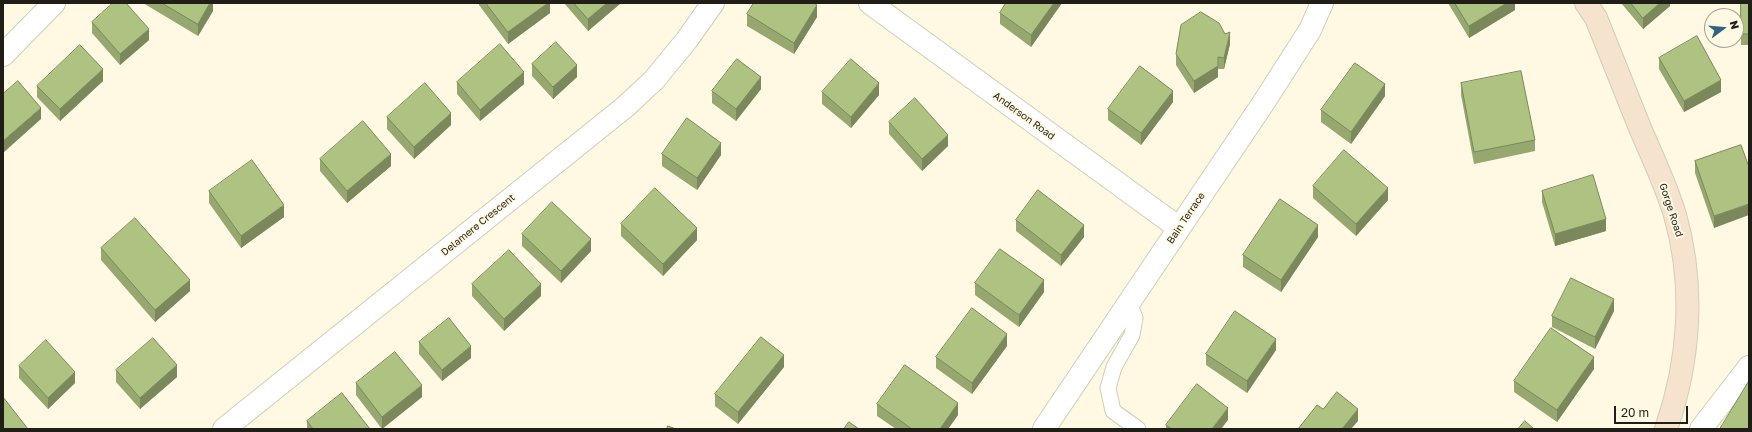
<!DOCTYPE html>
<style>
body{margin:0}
#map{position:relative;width:1752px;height:432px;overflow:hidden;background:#fff9e4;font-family:"Golos Text",sans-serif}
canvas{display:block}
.frame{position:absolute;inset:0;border:4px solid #201e16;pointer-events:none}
.north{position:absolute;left:1704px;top:8px;width:40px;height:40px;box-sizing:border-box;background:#fff9e4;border:1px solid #a6a192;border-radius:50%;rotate:74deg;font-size:11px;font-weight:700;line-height:16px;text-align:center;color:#201e16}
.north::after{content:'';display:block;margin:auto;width:14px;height:18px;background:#2f637f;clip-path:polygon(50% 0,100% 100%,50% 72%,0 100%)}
.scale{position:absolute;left:1614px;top:406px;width:74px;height:18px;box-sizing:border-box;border:2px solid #201e16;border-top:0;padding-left:5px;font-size:12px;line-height:14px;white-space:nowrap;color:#201e16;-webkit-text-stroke:3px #fff9e4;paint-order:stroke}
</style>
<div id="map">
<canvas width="1752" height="432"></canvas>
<div class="frame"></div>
<div class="north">N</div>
<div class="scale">20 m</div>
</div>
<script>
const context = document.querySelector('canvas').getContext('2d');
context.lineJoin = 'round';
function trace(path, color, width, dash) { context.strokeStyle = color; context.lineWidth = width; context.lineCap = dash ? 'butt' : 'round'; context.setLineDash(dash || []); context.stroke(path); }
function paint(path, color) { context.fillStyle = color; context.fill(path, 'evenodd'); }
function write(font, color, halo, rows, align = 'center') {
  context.font = font + ' "Golos Text",sans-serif'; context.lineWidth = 4; context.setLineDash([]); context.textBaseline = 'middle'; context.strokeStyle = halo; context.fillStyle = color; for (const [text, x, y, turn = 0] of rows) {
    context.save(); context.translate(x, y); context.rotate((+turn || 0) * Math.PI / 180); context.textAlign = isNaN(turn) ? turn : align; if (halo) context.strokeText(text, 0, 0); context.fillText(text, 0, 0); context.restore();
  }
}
const lane = new Path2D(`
 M1129,302L1135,318L1132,335L1114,367L1108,388L1113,411L1138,429`);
const street = new Path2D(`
 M870,3L1179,228
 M3,55L54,3
 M224,429L625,107L654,80L686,41L713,3
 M1044,429L1264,102L1310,30L1322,3
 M1701,429L1749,367`);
const secondary = new Path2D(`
 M1586,3L1596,18C1611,55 1625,91 1640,128C1652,156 1666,185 1675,215C1695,285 1690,360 1666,429`);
trace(lane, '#d2cdb8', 17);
trace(street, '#d2cdb8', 24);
trace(secondary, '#d2cdb8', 24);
trace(lane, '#fff', 15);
trace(street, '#fff', 22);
trace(secondary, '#f6e3ce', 22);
paint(new Path2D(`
 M143,3H213V11L198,36Z
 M479,3H550V13L508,44L479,5Z
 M564,3H621L588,31Z
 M1006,3H1062L1031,47L1000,24V13Z
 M1448,3H1515V10L1469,38Z
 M1621,3H1670V6L1643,29Z
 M1741,3H1749V45H1741Z
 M747,14L817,17L794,54L747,26Z
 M92,22L149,40L120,65L92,33Z
 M1230,44L1224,69H1218V77L1194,93L1176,65V54Z
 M1659,58L1721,92L1684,112L1659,69Z
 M532,64L577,77L553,99L532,76Z
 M103,81L60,121L37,97V86Z
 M457,82L524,84L480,121L457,94Z
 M1461,83L1535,140V151L1474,164L1461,95Z
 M761,89L736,121L712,103V91Z
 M822,92L879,95L851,128L822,104Z
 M1385,96L1351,144L1321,122V110Z
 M1173,102L1141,145L1108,120V109Z
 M387,117L451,125L414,159L387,129Z
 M889,122L948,146L922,171L889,134Z
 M1741,145L1714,228L1695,173V161Z
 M662,154L721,155L697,190L662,166Z
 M320,159L391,166L347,203L320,171Z
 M1313,186L1388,200L1356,236L1313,198Z
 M209,191L284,217L241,248L209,203Z
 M1542,191L1606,231L1555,246L1542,202Z
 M1016,220L1084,237L1061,266L1016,231Z
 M621,224L697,240L663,276L621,236Z
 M522,234L591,251L561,283L522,246Z
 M1318,237L1281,292L1243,267V255Z
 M101,248L190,291L155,322L101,260Z
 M975,283L1044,292L1019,327L975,295Z
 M472,284L541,296L504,331L472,296Z
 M1614,311L1595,349L1552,327V316Z
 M419,342L471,358L442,381L419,354Z
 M1007,346L972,394L936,368V357Z
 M1276,350L1247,393L1206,365V354Z
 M19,366L75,383L48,409L19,378Z
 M784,367L738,424L715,406V394Z
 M1594,369L1557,422L1514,392V381Z
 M116,370L177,377L140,409L116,382Z
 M356,383L422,397L382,429L356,395Z
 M877,404L958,415L948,429H896L877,416Z
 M307,421L370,429H307Z
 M1166,425L1172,429H1166Z`), '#96a870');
paint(new Path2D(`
 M210,3H213V11L198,36V24Z
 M548,3H550V13L508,44V32Z
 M607,3H621L588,31V19Z
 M1054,3H1062L1031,47V35Z
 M1507,3H1515V10L1469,38V26Z
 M1660,3H1670V6L1643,29V18Z
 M817,5V17L794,54V43Z
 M149,29V40L120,65V54Z
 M1230,32V44L1224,69V58Z
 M1218,57V77L1194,93V81Z
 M577,65V77L553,99V87Z
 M103,69V81L60,121V109Z
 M524,72V84L480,121V110Z
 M761,77V89L736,121V109Z
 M1721,80V92L1684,112V101Z
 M879,83V95L851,128V117Z
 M1385,84V96L1351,144V132Z
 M1173,91V102L1141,145V133Z
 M41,108V119L3,153V141Z
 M451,113V125L414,159V147Z
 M948,135V146L922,171V159Z
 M721,143V155L697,190V178Z
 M391,154V166L347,203V191Z
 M1388,188V200L1356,236V224Z
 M1749,204V215L1714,228V216Z
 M284,205V217L241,248V236Z
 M1606,219V231L1555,246V234Z
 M1084,225V237L1061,266V255Z
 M1318,225V237L1281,292V280Z
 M697,228V240L663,276V264Z
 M591,239V251L561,283V271Z
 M190,280V291L155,322V310Z
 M1044,280V292L1019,327V315Z
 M541,284V296L504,331V319Z
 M1614,299V311L1595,349V337Z
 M1007,334V346L972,394V383Z
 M1276,339V350L1247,393V381Z
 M471,346V358L442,381V370Z
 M784,355V367L738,424V412Z
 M1594,357V369L1557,422V410Z
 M177,365V377L140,409V398Z
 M75,372V383L48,409V398Z
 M422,385V397L382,429V417Z
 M958,403V415L948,429H940Z
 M1228,408V420L1221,429H1212Z
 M1358,409V421L1351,429H1342Z`), '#7a885b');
const building = new Path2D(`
 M113,3H126L149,29L120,54L92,22Z
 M162,3H210L198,24Z
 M486,3H548L508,32Z
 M574,3H607L588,19Z
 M754,3H813L817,5L794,43L747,14Z
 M1006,3H1054L1031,35L1000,13Z
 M1455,3H1507L1469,26Z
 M1631,3H1660L1643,18Z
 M1741,3H1749V34H1741Z
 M1201,12L1219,23L1225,34L1230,32L1224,58L1218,57V66L1194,81L1176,54L1181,25Z
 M1697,36L1721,80L1684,101L1659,58Z
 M556,42L577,65L553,87L532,64Z
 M500,44L524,72L480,110L457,82Z
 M80,45L103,69L60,109L37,86Z
 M737,59L761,77L736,109L712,91Z
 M851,59L879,83L851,117L822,92Z
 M1355,63L1385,84L1351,132L1321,110Z
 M1140,66L1173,91L1141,133L1108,109Z
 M1521,71L1535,140L1474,152L1461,83Z
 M18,81L41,108L3,141V94Z
 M425,83L451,113L414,147L387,117Z
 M915,98L948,135L922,159L889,122Z
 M687,118L721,143L697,178L662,154Z
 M363,121L391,154L347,191L320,159Z
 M1741,145L1749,167V204L1714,216L1695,161Z
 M1344,150L1388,188L1356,224L1313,186Z
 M252,160L284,205L241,236L209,191Z
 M1593,175L1606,219L1555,234L1542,191Z
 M655,188L697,228L663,264L621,224Z
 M1038,190L1084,225L1061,255L1016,220Z
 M1280,199L1318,225L1281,280L1243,255Z
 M552,202L591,239L561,271L522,234Z
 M135,218L190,280L155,310L101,248Z
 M1000,249L1044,280L1019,315L975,283Z
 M509,250L541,284L504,319L472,284Z
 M1571,278L1614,299L1595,337L1552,316Z
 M972,308L1007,334L972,383L936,357Z
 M1235,311L1276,339L1247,381L1206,354Z
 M449,318L471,346L442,370L419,342Z
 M1551,328L1594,357L1557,410L1514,381Z
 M761,337L784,355L738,412L715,394Z
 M153,338L177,365L140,398L116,370Z
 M46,340L75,372L48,398L19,366Z
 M395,352L422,385L382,417L356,383Z
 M905,365L958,403L940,429H912L877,404Z
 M1749,381V429H1720Z
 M1197,384L1228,408L1212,429H1172L1166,425Z
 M1337,392L1358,409L1342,429H1298L1317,405L1323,409Z
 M342,393L370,429H313L307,421Z
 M3,397L28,429H3Z
 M1525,421L1534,429H1518Z
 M849,422L859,429H844Z
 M668,426L676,429H667Z`);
paint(building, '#aec382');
trace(building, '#7a885b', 1);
write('10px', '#201e16', '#fff9e4', [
 ["Anderson Road",1024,116,36],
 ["Gorge Road",1671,210,72],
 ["Bain Terrace",1186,218,-56],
 ["Delamere Crescent",478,225,-39]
]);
</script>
